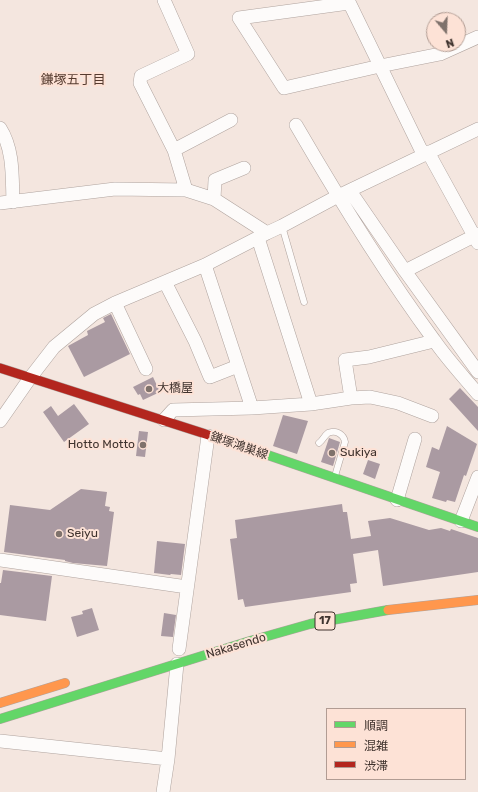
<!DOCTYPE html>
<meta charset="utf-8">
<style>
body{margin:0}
#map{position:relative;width:478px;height:792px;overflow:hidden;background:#f4e6df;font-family:Rubik,"Noto Sans JP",sans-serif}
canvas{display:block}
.legend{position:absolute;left:326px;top:708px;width:140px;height:72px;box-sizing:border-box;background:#fde2d6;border:1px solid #b19c93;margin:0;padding:5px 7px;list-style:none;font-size:12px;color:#40332e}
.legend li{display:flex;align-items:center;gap:8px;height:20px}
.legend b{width:20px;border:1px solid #b19c93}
.north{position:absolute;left:426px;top:12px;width:40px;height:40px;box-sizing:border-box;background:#fde2d6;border:1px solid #b19c93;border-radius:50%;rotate:161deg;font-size:11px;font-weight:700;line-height:16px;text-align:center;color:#40332e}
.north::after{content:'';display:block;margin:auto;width:14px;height:18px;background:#7f726c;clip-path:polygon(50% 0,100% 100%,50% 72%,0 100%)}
</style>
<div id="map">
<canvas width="478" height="792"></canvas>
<ul class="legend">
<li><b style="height:5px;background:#63d668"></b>順調</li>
<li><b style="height:5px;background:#ff974d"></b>混雑</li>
<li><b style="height:5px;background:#b3261e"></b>渋滞</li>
</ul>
<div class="north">N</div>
</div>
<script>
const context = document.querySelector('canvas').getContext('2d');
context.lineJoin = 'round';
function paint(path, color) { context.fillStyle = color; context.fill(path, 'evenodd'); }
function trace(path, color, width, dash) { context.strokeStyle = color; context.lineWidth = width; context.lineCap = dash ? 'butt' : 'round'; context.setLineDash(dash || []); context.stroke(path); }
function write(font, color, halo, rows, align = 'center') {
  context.font = font + ' Rubik,"Noto Sans JP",sans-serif'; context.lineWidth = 4; context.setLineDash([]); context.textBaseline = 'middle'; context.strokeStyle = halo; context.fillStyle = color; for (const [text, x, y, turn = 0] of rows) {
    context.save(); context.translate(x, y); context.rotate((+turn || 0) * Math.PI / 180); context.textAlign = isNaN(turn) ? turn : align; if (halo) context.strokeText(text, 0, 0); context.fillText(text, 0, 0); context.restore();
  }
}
paint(new Path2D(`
 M111,314L130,354L84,377L68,346L88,335L87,331L105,322L103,318Z
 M153,377L160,392L143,400L140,394L138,395L133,387Z
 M460,388L478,407V431L449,399Z
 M74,404L89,424L64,442L43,412L51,406L58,416Z
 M283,415L308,421L297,454L273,446Z
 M447,426L477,444L466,476L464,475L455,502L447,500L446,502L432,498L440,472L426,467L432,447L439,450Z
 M139,431L148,432L145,457L136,456Z
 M329,438L340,442L333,466L321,462Z
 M368,460L380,464L375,479L363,474Z
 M81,489L107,492L105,506L110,507L109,511L114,512L107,566L73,563L65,561V560L4,552L10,505L50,510Z
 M342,504L343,512H347L351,539L371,536L368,521L390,518L429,530L441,528L450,531L451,529L478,538V572L383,586L378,550L353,554L357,583L350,584L351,592L245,607L243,599L238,600L230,539L237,538L235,520Z
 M157,541L185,544L181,575L171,574L170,575L154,573Z
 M3,570L52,576L46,621L0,615V583H1Z
 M92,608L99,630L77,637L71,617L83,614L82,611Z
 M164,613L176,615L173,637L161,636Z`), '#aa9aa2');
const lane = new Path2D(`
 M282,226L304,302
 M319,443C323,440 324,436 328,433C336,429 344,435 345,442L335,476`);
const street = new Path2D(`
 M164,0L188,54L141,76L140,83L174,150L186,190
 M348,0L423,154
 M349,3L239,18L284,88L380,66L440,54L478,37
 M296,125C339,199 383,271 434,340C447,359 463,376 478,394
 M0,128C14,150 12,177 13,202
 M174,150L231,120
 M428,152L478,243
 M350,191L405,271
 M214,199L215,180L244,168
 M0,203L115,189L186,190L214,199L267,233
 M478,234L405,271L478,372
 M258,238L311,404
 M165,282L195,341L210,377L238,366
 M115,303L146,369
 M351,398L370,397L398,403L432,416
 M252,408L311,404L351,398L345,360L369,357L434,341
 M164,420L173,410L252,408L205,265
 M0,421L30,378L54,347L94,314L115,303L205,265L267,233L282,226L338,196L478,129
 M397,500L415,439
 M461,521L478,477
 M0,560L187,587
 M179,649L208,436
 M0,741L168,759
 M163,792L168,759L177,664`);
const fast = new Path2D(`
 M218,438L478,527
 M0,719L250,641L310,624L388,610`);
const slow = new Path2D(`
 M388,610L478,600
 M0,703L65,683`);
const jam = new Path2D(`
 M0,368L218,438`);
trace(lane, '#afa39e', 7);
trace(street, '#afa39e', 14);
trace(fast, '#afa39e', 10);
trace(slow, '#afa39e', 10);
trace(jam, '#afa39e', 10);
trace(lane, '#fdfbfa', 6);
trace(street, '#fdfbfa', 13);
trace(fast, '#63d668', 9);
trace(slow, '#ff974d', 9);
trace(jam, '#b3261e', 9);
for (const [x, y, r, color] of [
 [149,389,4,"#7f726c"],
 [143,445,4,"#7f726c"],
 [332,453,4,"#7f726c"],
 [59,534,4,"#7f726c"]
]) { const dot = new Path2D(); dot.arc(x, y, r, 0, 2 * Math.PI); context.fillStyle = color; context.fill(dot); trace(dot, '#fde2d6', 1.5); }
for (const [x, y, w] of [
 [325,621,20]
]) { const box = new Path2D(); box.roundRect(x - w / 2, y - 9, w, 18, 3); context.fillStyle = '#fde2d6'; context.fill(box); trace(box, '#40332e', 1); }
write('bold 11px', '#40332e', null, [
 ["17",325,621]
]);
write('12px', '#40332e', '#fde2d6', [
 ["大橋屋",157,389],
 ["Hotto Motto",135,445,"right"],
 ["Sukiya",340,453],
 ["Seiyu",67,534]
], 'left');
write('12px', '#40332e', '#fde2d6', [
 ["鎌塚鴻巣線",239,446,19],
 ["Nakasendo",236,646,-17]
]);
write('13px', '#553b2f', '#fde2d6', [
 ["鎌塚五丁目",73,80]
]);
</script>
